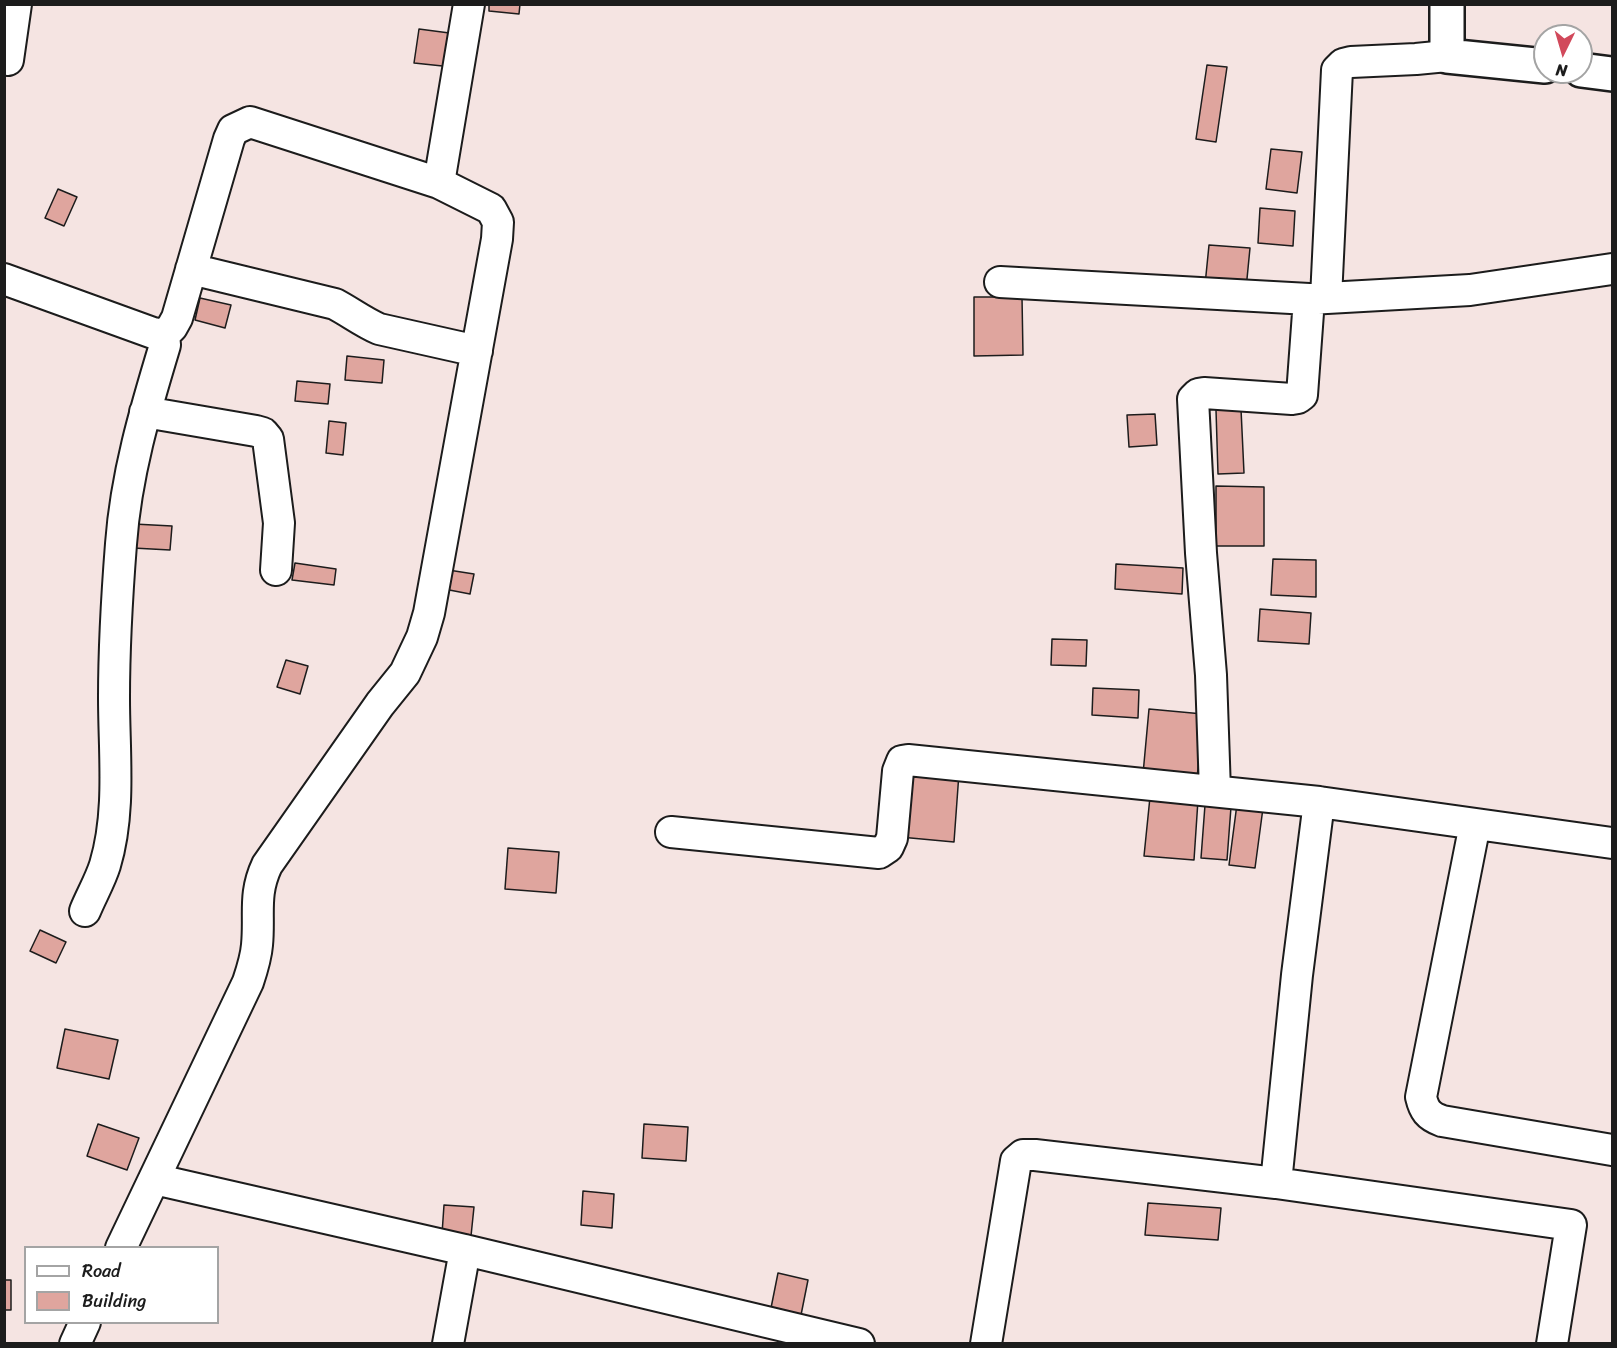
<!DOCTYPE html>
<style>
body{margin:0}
#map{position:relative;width:1617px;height:1348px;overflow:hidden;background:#f5e4e2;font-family:Sriracha,sans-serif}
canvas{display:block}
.frame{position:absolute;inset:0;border:6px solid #1c1c1c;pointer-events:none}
.legend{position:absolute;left:24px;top:1246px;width:195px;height:78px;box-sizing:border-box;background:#fff;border:2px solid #a4a4a4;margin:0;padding:8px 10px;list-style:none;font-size:18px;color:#1c1c1c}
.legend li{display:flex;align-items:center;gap:12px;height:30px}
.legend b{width:30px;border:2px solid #a4a4a4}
.north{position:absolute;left:1533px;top:24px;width:60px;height:60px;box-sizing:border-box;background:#fff;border:2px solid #a4a4a4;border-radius:50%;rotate:185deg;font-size:16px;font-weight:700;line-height:24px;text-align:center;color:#1c1c1c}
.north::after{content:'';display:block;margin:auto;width:21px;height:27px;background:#d1495b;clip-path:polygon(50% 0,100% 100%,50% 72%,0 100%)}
</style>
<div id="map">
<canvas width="1617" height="1348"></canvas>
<div class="frame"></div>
<ul class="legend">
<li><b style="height:8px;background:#fff"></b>Road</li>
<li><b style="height:16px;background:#dfa59e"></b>Building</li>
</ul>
<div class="north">N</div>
</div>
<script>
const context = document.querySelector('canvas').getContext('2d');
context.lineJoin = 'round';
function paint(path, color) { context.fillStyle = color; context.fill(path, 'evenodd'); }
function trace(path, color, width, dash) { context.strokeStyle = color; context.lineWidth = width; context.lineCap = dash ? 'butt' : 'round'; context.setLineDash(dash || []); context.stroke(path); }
const building = new Path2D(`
 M489,4H520L519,14L489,11Z
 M419,29L457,34L452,67L414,63Z
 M1207,65L1227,67L1216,142L1196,139Z
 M1271,149L1302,152L1297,193L1266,189Z
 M58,189L77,197L64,226L45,218Z
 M1260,208L1295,211L1293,246L1258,243Z
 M1209,245L1250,248L1246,289L1205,285Z
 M974,297H1022L1023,355L974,356Z
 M200,298L231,305L225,328L195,320Z
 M347,356L384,360L382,383L345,380Z
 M297,381L330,384L328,404L295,401Z
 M1241,409L1244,473L1218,474L1216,410Z
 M1155,414L1157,445L1129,447L1127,415Z
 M329,421L346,423L343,455L326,453Z
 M1216,486L1264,487V546H1216Z
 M134,524L172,526L170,550L133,548Z
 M1273,559L1316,560V597L1271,595Z
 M295,563L336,569L334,585L292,580Z
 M1116,564L1183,568L1182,594L1115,589Z
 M442,569L474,574L470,594L439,588Z
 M1260,609L1311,613L1309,644L1258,641Z
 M1052,639L1087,640L1086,666L1051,665Z
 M286,660L308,666L300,694L277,687Z
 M1093,688L1139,690L1138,718L1092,715Z
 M1149,709L1203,714L1197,779L1143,774Z
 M905,769L959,773L954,842L900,837Z
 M1150,797L1198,800L1194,860L1144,856Z
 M1237,804L1263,808L1255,868L1229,865Z
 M1205,805L1231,807L1227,860L1201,858Z
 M508,848L559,852L556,893L505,889Z
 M40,930L66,942L56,963L30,951Z
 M65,1029L118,1040L109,1079L57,1068Z
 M98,1124L139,1138L127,1170L87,1156Z
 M644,1124L688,1127L686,1161L642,1158Z
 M583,1191L614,1194L612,1228L581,1225Z
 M1148,1203L1221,1208L1218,1240L1145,1235Z
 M444,1205L474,1207L471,1236L442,1234Z
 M778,1273L808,1280L801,1315L771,1308Z
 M4,1280H11V1310H4Z`);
paint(building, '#dfa59e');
trace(building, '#1c1c1c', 1.5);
const street = new Path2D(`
 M8,60L16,4
 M191,269L335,304C350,312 363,322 379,329L477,351
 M4,279L153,333L164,335L172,327L177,318L229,139L233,130L250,122L439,183
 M1000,282L1309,299
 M1326,298L1337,70L1343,64L1351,62L1416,59L1447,56
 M145,412L256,431L263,433L268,439L279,523L276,570
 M1215,791L1211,675L1201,553L1193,399L1198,394L1204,393L1292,399L1298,398L1302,395L1309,299L1470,290L1612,269
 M1319,802L1612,843
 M1475,824L1421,1097C1424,1110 1428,1116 1442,1121L1612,1150
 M671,832L879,853L888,847L892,838L898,771L902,761L908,760L1319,802L1297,975L1276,1183
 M85,911C91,896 100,881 105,865C121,812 114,753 114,698C114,647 117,595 121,544C126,475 145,411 165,345L164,335
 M154,1179L465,1250L859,1344
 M121,1248L248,982C252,970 256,958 257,945C260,914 253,895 267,865L380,704L405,673L422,637L429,613L497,239L498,222L491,209L439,183L469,4
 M75,1344L85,1322
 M448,1344L465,1250
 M986,1344L1016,1161L1023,1155H1035L1276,1183L1571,1225L1552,1344`);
const secondary = new Path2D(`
 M1447,4V56L1545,66
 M1581,70L1612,74`);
trace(street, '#1c1c1c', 34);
trace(secondary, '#1c1c1c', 38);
trace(street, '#fff', 30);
trace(secondary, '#fff', 33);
</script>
